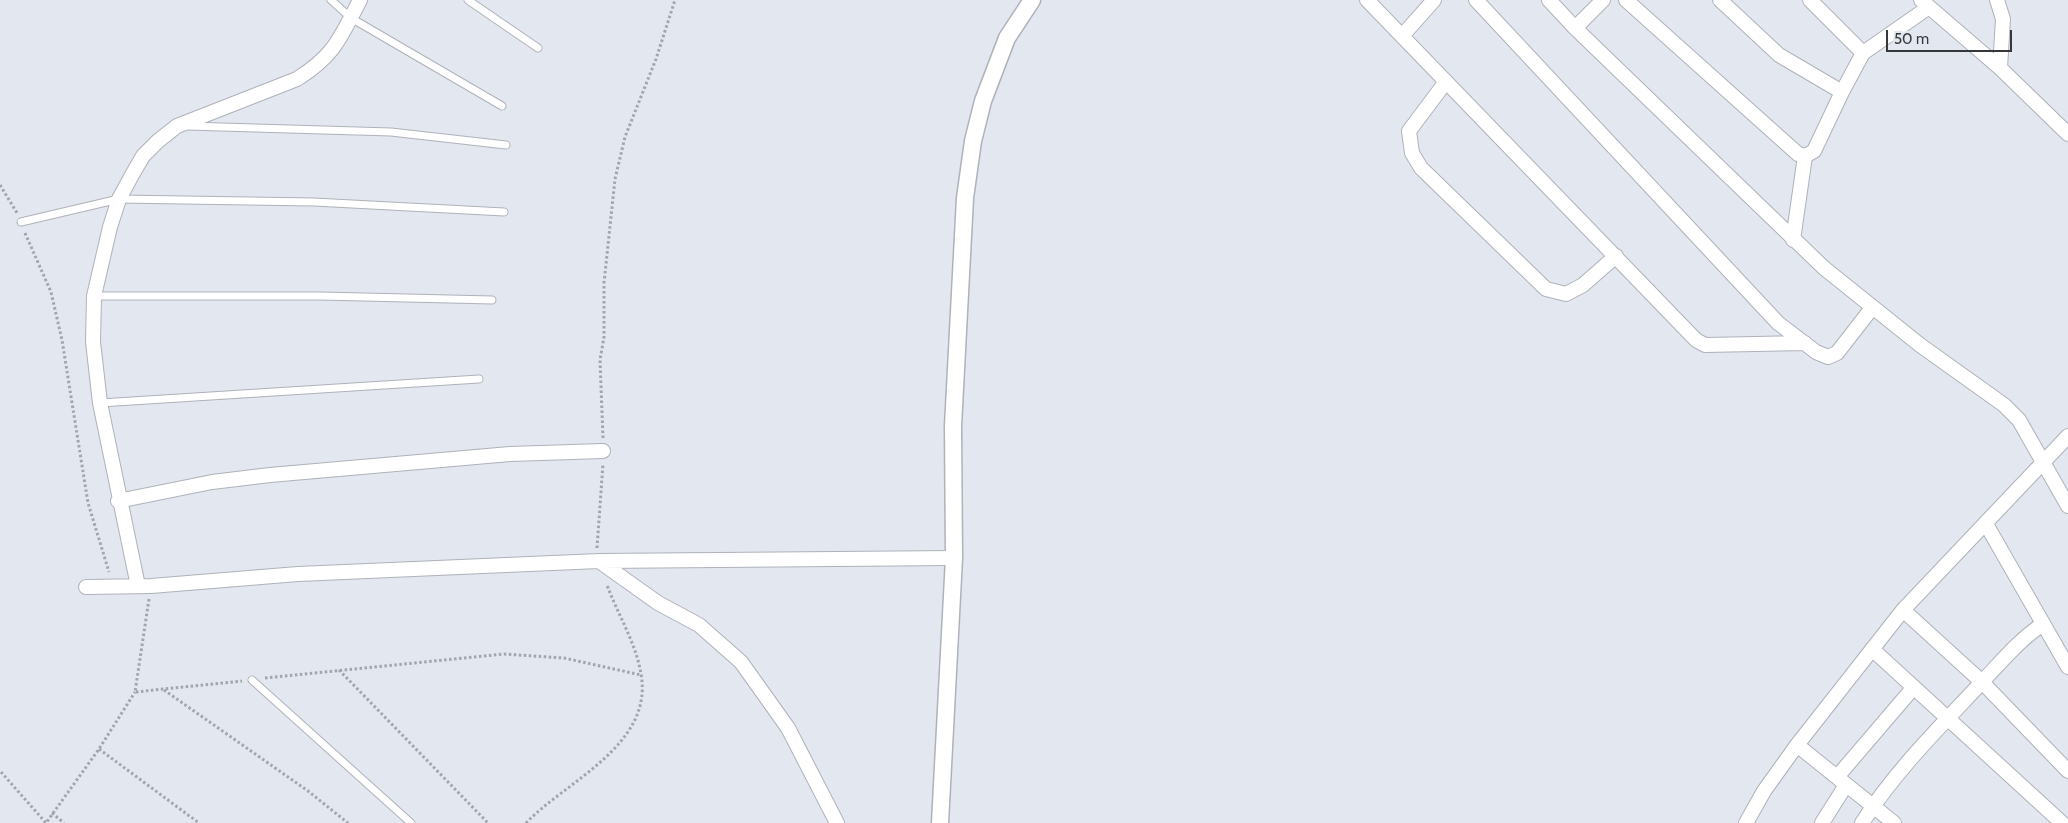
<!DOCTYPE html>
<style>
body{margin:0}
#map{position:relative;width:2068px;height:823px;overflow:hidden;background:#e3e7ef;font-family:Cabin,sans-serif}
canvas{display:block}
.scale{position:absolute;left:1886px;top:30px;width:126px;height:22px;box-sizing:border-box;border:2px solid #35373a;border-top:0;padding-left:6px;font-size:15px;line-height:18px;white-space:nowrap;color:#35373a;-webkit-text-stroke:4px #e3e7ef;paint-order:stroke}
</style>
<div id="map">
<canvas width="2068" height="823"></canvas>
<div class="scale">50 m</div>
</div>
<script>
const context = document.querySelector('canvas').getContext('2d');
context.lineJoin = 'round';
function trace(path, color, width, dash) { context.strokeStyle = color; context.lineWidth = width; context.lineCap = dash ? 'butt' : 'round'; context.setLineDash(dash || []); context.stroke(path); }
const service = new Path2D(`
 M331,0L351,18L502,106
 M468,0L538,48
 M187,126L391,132L506,145
 M21,222L119,199L314,202L504,212
 M94,296H320L492,300
 M100,403L479,379
 M252,680L411,823`);
const minor = new Path2D(`
 M1367,0L1696,340L1705,345L1805,343
 M1476,0L1778,323L1816,352L1828,357L1837,353L1872,308
 M1549,0L1575,28L1824,268L1920,345L2004,405L2019,420L2068,506
 M1626,0L1798,154L1805,156L1814,151L1842,92L1863,53L1929,7
 M1720,0L1779,55L1842,92
 M1810,0L1863,53
 M1921,0L2000,68L2068,134
 M1997,0L2003,19L2000,68
 M1575,28L1603,0
 M1402,36L1434,0
 M1445,83L1409,131L1412,153L1421,168L1546,289L1566,294L1583,285L1616,256
 M1793,240L1805,156
 M2068,436L1903,610L1982,682L2068,771
 M118,501L212,482L270,475L510,454L603,451
 M1986,524L2068,667
 M599,561L658,603L699,625L741,662L788,728L837,823
 M138,586L100,403L93,342L94,296L110,227L119,199L132,175L143,156L158,141L177,126L297,79C335,55 340,38 360,0
 M86,587L151,586L298,574L599,561L954,558
 M1872,649L2062,823
 M1837,777L1914,687
 M1746,823L1764,791L1797,745
 M1822,823L1846,785
 M1862,823C1895,771 1940,727 1982,682C2002,661 2019,640 2043,624
 M1894,823L1797,745L1903,610`);
const tertiary = new Path2D(`
 M940,823L954,558L953,426L965,198L973,141L983,101L1007,38L1032,0`);
trace(service, '#aeb2b9', 9);
trace(minor, '#aeb2b9', 16);
trace(tertiary, '#aeb2b9', 19);
trace(new Path2D(`
 M0,185L17,213
 M25,233L51,292L62,340L88,503L109,572
 M603,438L600,360L604,337V283L615,179L625,137L656,59L675,0
 M597,548L603,464
 M149,599L135,692L242,681
 M339,670L488,823
 M265,678L504,654L564,658L641,675
 M164,690L308,791L348,823
 M99,749L199,823
 M1,772L46,823L99,749L135,692
 M52,813L64,823
 M526,823C566,781 654,745 641,674C636,643 618,615 607,585`), '#a2a5ac', 3, [2.5, 2.5]);
trace(service, '#fff', 7);
trace(minor, '#fff', 14);
trace(tertiary, '#fff', 16);
</script>
